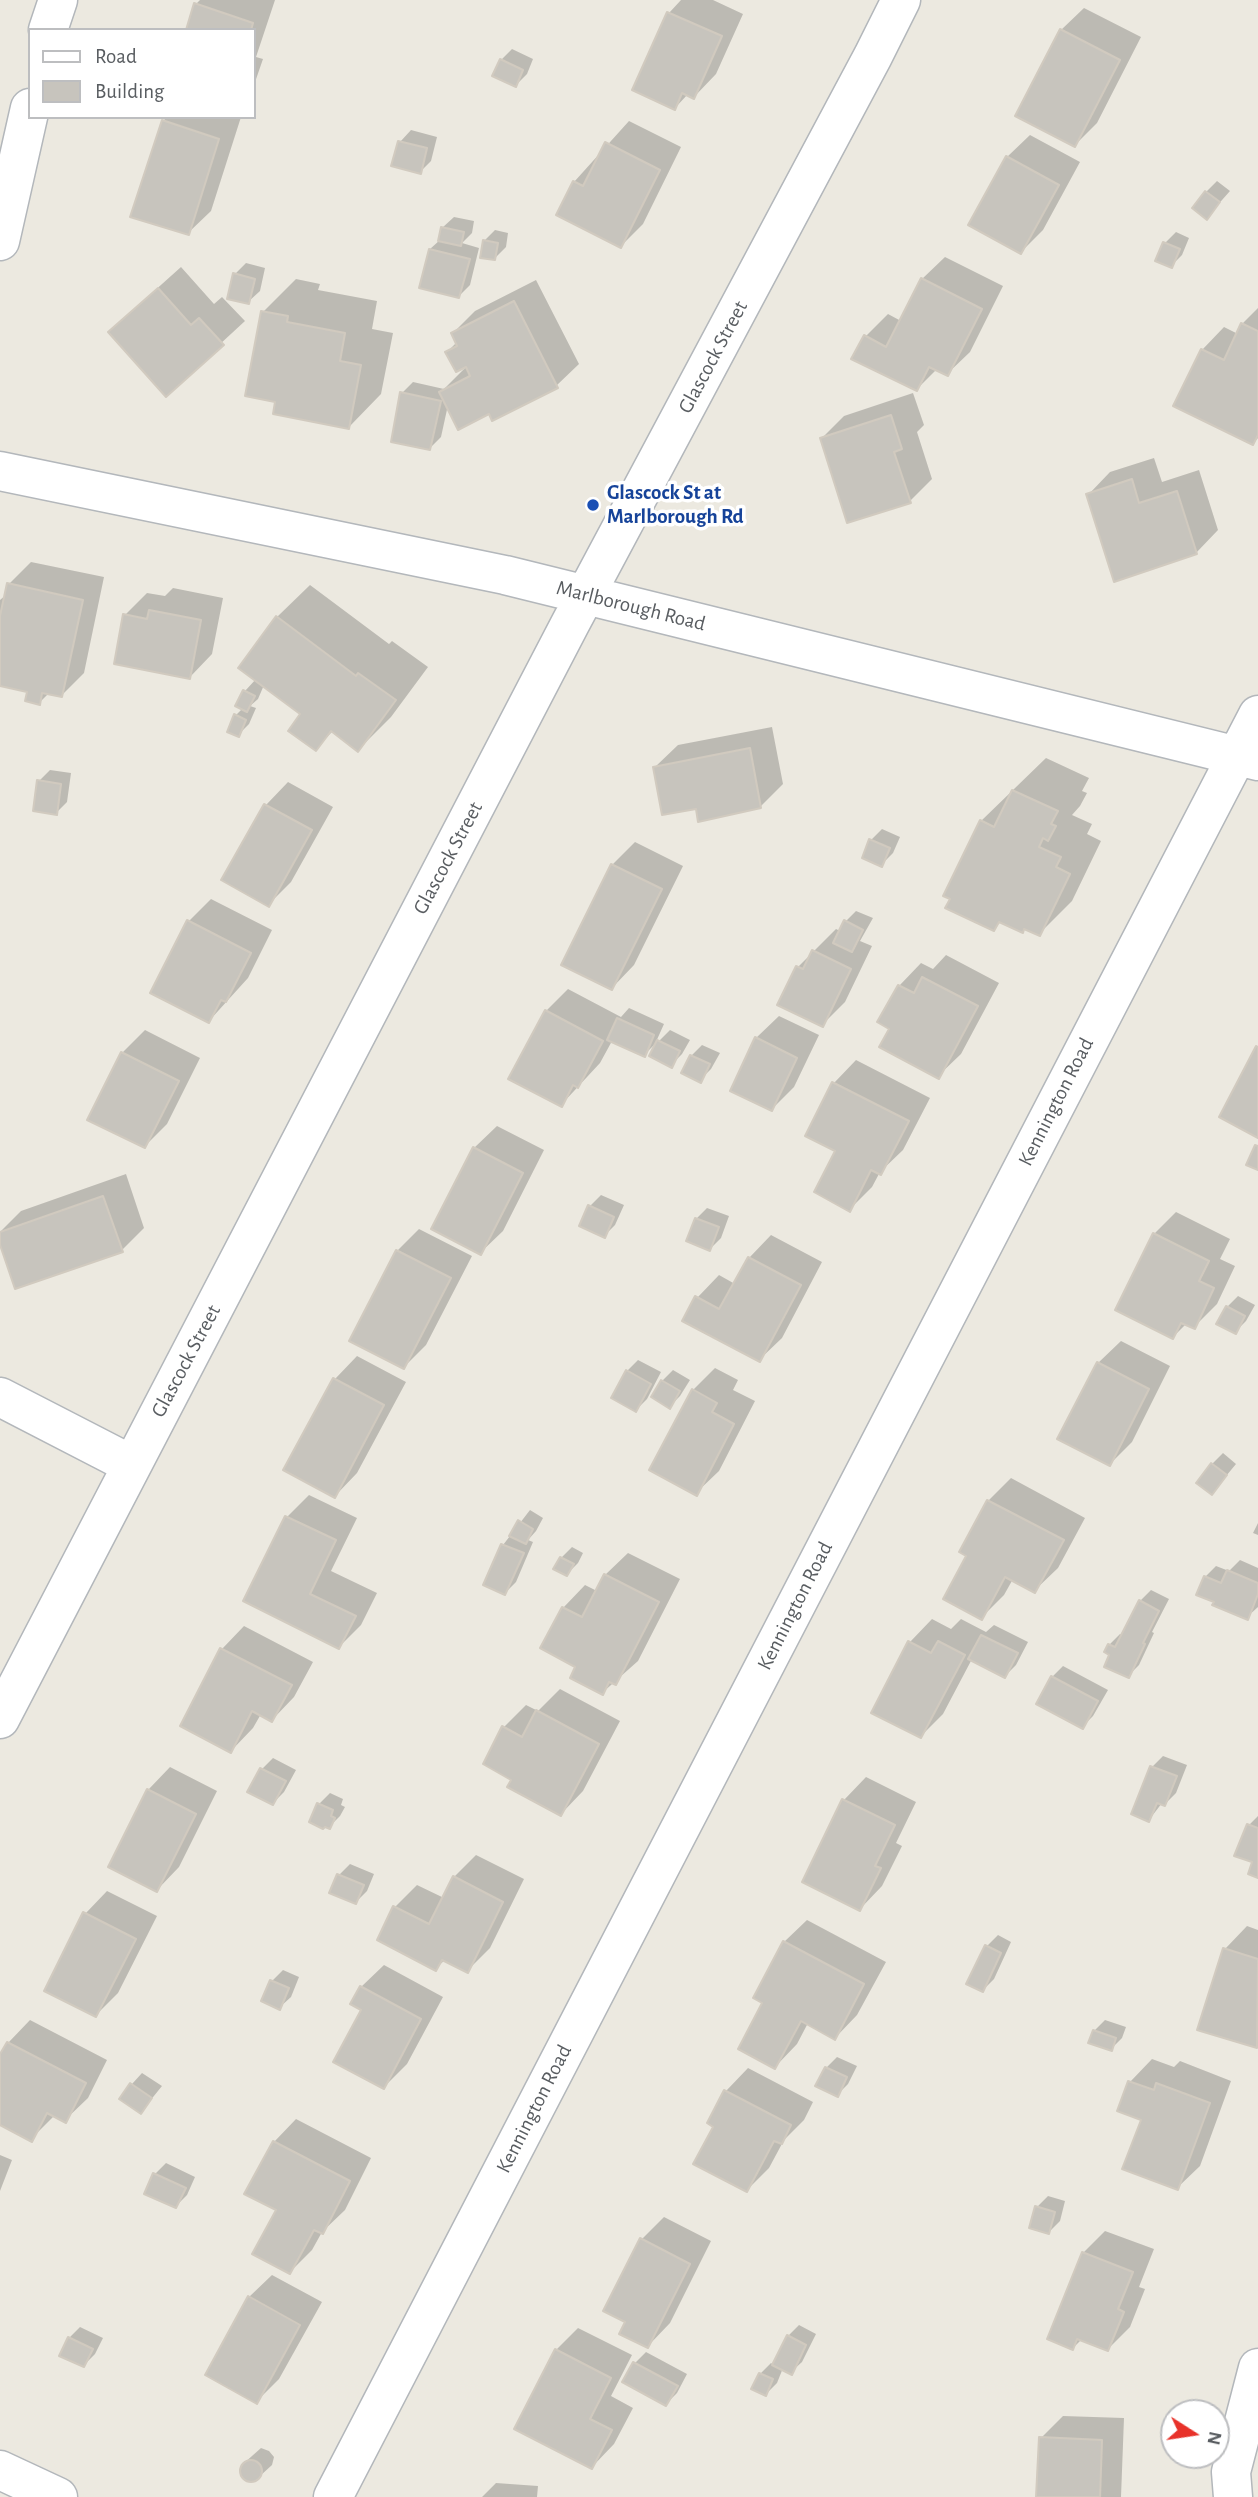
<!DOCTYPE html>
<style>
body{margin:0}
#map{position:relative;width:1258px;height:2497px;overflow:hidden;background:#ece9e0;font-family:"Alegreya Sans",sans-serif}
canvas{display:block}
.legend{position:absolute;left:28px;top:28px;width:228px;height:91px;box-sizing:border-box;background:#fff;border:2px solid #bdbec0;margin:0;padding:9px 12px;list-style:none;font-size:21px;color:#595d61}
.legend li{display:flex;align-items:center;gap:14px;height:35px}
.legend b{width:35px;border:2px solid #bdbec0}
.north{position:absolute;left:1160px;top:2399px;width:70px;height:70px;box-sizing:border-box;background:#fff;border:2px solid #bdbec0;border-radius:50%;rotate:102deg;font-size:19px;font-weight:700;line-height:28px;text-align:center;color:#595d61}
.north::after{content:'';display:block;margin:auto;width:24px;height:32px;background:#e8322a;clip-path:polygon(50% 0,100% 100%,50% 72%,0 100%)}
</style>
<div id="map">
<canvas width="1258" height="2497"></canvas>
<ul class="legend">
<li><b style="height:9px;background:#fff"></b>Road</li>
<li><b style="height:19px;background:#c7c4bd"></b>Building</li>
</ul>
<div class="north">N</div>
</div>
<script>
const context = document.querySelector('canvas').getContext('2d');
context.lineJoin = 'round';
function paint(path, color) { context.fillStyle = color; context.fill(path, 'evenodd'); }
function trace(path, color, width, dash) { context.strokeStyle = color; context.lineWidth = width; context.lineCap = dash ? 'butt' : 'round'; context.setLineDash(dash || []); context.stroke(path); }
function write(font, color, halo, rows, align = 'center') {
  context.font = font + ' "Alegreya Sans",sans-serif'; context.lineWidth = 7; context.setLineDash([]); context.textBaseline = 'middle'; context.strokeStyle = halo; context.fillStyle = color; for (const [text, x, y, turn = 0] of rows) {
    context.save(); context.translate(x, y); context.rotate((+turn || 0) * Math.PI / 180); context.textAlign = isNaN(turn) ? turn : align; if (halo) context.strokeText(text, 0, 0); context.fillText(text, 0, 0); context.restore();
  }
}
paint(new Path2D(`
 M200,0H275L256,57L263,59L254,85V30H188L196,4Z
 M681,0H713L743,14L716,74L694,97L688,94L675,108L634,89L669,13Z
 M1084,8L1141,37L1097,123L1075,145L1061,30Z
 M512,49L533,59L527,74L516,85L501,60Z
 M167,117H241L211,211L188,233L163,121Z
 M629,121L681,147L643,224L621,246L574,182Z
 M411,130L437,137L431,161L420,172L400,142Z
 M1030,135L1080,162L1043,230L1021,252L1007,157Z
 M1217,181L1230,191L1207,217L1206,192Z
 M454,217L474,221L472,233L462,243L479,248L470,285L459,296L430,249L440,240L442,228Z
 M495,230L508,233L506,247L495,258L484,241Z
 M1176,232L1189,238L1182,255L1171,266L1158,260L1165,243Z
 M945,257L1003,286L970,352L947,374L937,369L917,389L866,336L888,314L901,321L922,279Z
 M246,263L265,268L260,291L248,302L235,274Z
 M181,267L214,304L222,297L245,321L166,394L133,310Z
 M296,279L320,284L318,290L377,301L372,329L393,333L381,394L349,427L277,401L263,312Z
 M536,280L579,364L556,386L490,411L448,405L441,437L430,448L402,393L413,382L444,389L468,365L447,352L457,342L453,333L475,311Z
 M1258,308V438L1253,443L1202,350L1224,327L1238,334L1242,324Z
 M913,393L924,425L917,432L932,479L910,501L822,438L844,416Z
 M1154,458L1162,482L1199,470L1218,530L1196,553L1088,495L1110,472Z
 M31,562L104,577L84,673L62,695L49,693L39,703L29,690L0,684V600L7,594L9,584Z
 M310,585L389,644L392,641L428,667L391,717L358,750L333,731L315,749L303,714L264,685L258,699L250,706L256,708L249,724L238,735L236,715L243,708L245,691L256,679L277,617Z
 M173,588L223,598L212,654L190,677L125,615L147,593L165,596Z
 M772,727L783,784L760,807H697L655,767L678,745Z
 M1046,758L1089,778L1082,791L1087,793L1080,806L1072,815L1092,824L1087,834L1101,841L1072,901L1039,934L1002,921L993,929L981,821Z
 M50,770L71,773L67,802L56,813L39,781Z
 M288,782L333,807L291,882L268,905L224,879L266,805Z
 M882,829L900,837L893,853L882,864L871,840Z
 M635,842L683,866L634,965L612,988L563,964L612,865Z
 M211,899L272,930L248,978L209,1021L189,921Z
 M856,911L873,918L860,941L872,946L845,1002L822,1025L780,1004L798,967L836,929L840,931L845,922Z
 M946,955L999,983L961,1054L938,1076L892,1028L899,986L921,963L933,969Z
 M568,989L621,1017L629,1008L664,1024L655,1044L644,1055L612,1041L600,1063L561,1105L546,1011Z
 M779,1016L819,1035L794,1087L772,1109L756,1038Z
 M145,1030L200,1058L167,1124L145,1146L90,1119L122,1053Z
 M670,1030L690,1040L682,1054L671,1065L659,1041Z
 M702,1045L720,1053L711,1069L700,1080L691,1056Z
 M856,1060L930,1098L903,1150L880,1172L872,1187L850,1209L837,1150L807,1135L834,1083Z
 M497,1126L544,1150L503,1231L480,1253L474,1148Z
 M126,1174L144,1228L122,1250L0,1239V1232L21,1211Z
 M601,1195L624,1205L615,1225L604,1236L582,1225L590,1206Z
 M707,1208L729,1216L721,1238L710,1249L696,1219Z
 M1176,1212L1230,1239L1220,1259L1235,1266L1217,1304L1194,1327L1187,1323L1173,1337L1154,1234Z
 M419,1229L472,1256L426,1345L404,1367L397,1251Z
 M771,1235L822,1262L782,1338L759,1360L697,1298L719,1275L735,1284L749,1258Z
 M1238,1296L1255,1305L1246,1321L1235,1332L1227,1307Z
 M1121,1341L1170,1366L1132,1442L1110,1464L1098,1363Z
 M357,1356L406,1382L357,1473L335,1496L286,1470L335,1379Z
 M638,1360L661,1372L647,1399L636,1410L627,1371Z
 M715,1368L738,1380L733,1390L755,1401L719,1471L696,1493L693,1390Z
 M673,1370L690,1380L680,1396L669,1407L662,1381Z
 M1223,1453L1236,1464L1212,1493V1464Z
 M1011,1478L1085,1518L1058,1568L1035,1590L1013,1579L1004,1595L982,1617L968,1555L961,1552L988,1501Z
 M309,1495L357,1518L331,1571L377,1593L361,1625L339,1647L245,1600L287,1517Z
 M530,1510L543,1518L536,1531L528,1540L533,1542L516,1582L505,1593L503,1545Z
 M1258,1523V1535L1253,1533Z
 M572,1547L583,1553L578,1563L567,1574L561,1558Z
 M628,1553L680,1579L638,1661L602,1693L577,1666L563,1608L585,1585L597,1591L605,1575Z
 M1240,1560L1258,1568V1607L1247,1617L1216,1601L1205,1577L1216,1566L1229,1571Z
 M1151,1590L1169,1599L1152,1632L1154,1633L1139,1665L1128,1676L1112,1654L1109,1645L1120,1634L1123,1635L1140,1601Z
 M932,1619L951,1629L961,1619L986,1632L994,1625L1028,1642L1016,1665L1005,1676L972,1659L943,1714L921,1736L874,1712L910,1642Z
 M244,1626L313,1662L294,1697L272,1720L261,1714L253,1728L231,1751L182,1725L222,1649Z
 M1063,1666L1108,1690L1093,1716L1082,1727L1052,1677Z
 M560,1689L620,1721L583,1791L561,1814L513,1779L504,1727L526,1705L538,1711Z
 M1163,1756L1187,1765L1176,1793L1165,1804L1162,1803L1149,1820L1133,1813L1152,1767Z
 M273,1758L296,1770L284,1792L273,1803L250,1791L262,1769Z
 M170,1767L217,1791L179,1867L157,1890L148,1790Z
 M866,1777L916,1802L896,1843L902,1846L882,1886L860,1909L804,1881L844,1800Z
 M330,1793L343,1799L341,1805L345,1807L340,1816L329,1827L319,1804Z
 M1258,1816V1876L1249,1825Z
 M476,1855L524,1879L490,1948L467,1971L445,1960L436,1968L395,1907L417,1885L444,1898L454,1877Z
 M350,1864L374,1874L367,1891L356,1902L339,1875Z
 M107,1891L157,1916L118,1993L96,2015L85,1914Z
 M807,1920L886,1962L857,2015L835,2038L808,2023L797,2044L775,2067L764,2002L784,1942Z
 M1247,1926L1258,1930V2044L1256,2046L1225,1949Z
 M998,1935L1011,1942L994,1979L983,1990L987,1946Z
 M384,1965L443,1997L407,2064L384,2087L364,2009L361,1987Z
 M283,1970L299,1977L291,1997L280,2007L272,1981Z
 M30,2020L107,2060L88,2098L65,2120L55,2115L31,2139L0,2123V2058L8,2043Z
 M1105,2020L1126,2027L1122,2038L1111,2049L1094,2031Z
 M837,2057L857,2066L848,2084L837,2095L826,2068Z
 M1152,2059L1174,2067L1180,2061L1231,2081L1200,2166L1177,2188L1143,2119L1130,2082Z
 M748,2068L813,2102L804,2120L784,2140L769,2168L747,2190L715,2126L710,2123L726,2091Z
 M142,2073L162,2086L141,2112L132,2084Z
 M296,2119L371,2158L345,2210L322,2232L312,2250L290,2272L278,2209L274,2142Z
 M0,2155L12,2160L0,2191Z
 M166,2163L195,2177L187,2195L176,2206L155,2174Z
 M1048,2196L1065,2201L1060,2221L1049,2232L1037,2207Z
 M664,2217L711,2241L670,2323L648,2346L627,2321L642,2239Z
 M1105,2231L1154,2249L1139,2287L1145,2289L1130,2327L1108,2349L1082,2339L1073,2348L1083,2253Z
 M272,2275L322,2302L279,2379L256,2402L249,2297Z
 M799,2325L816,2334L802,2362L791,2372L783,2368L777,2383L766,2394L760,2374L771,2363L774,2365L788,2336Z
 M80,2327L103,2338L95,2354L84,2365L69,2338Z
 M578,2328L632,2355L611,2396L633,2408L614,2444L592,2467L556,2350Z
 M646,2352L687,2374L677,2393L666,2404L625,2381L635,2363Z
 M1063,2416L1124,2418L1121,2497H1038L1041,2438Z
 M261,2448L269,2451L274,2457L272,2465L260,2476L251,2481L243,2478L242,2472L243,2464Z
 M496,2483L538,2486L537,2497H482Z`), '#0003');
const building = new Path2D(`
 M194,3L253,23L251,30H186Z
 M667,12L722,36L694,99L682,93L675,110L632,90Z
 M1060,29L1120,60L1075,147L1015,116Z
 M500,59L523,70L516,87L492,76Z
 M162,120L219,139L189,235L130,217Z
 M398,141L427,148L421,174L391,166Z
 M605,142L660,170L621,248L556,215L573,181L583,186Z
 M1006,156L1059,185L1021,254L968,225Z
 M1205,191L1220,202L1207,220L1192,208Z
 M441,227L464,232L461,246L438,241Z
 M483,240L498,243L495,260L480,258Z
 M1163,242L1180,249L1172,268L1155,261Z
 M429,249L470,259L459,298L419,288Z
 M233,273L255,279L249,304L227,299Z
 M921,278L982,309L948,376L929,367L917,391L851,359L864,335L886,347Z
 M158,288L191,325L199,318L224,345L166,397L108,332Z
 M514,301L558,388L492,421L489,414L458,430L439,392L470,376L466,367L456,372L445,352L457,346L451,333Z
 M261,311L288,316L287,322L345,333L340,361L361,365L349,429L273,414L275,402L245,396Z
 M1241,323L1258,331V435L1253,445L1173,406L1201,349L1224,360Z
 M400,392L441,401L430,450L391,442Z
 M891,415L902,449L894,452L911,503L847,523L820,438Z
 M1132,479L1139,503L1177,491L1197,554L1114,582L1086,494Z
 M7,583L83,600L62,697L42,693L40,705L25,701L27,692L0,686V616Z
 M149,610L201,620L190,679L114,664L123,614L147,619Z
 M276,616L356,676L358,673L396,700L358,752L331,731L316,751L288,731L300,714L238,668Z
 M243,690L255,696L247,712L235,706Z
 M234,714L246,720L239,737L227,732Z
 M750,748L761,808L698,822L696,809L662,815L653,767Z
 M37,780L61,784L57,815L33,811Z
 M1012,790L1058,811L1051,824L1056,826L1048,841L1043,838L1039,847L1061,857L1056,867L1070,874L1040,936L1024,929L1023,933L999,922L994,931L945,908L950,899L943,896L980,820L994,827Z
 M264,804L312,830L269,907L221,880Z
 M869,839L890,848L882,867L862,858Z
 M611,864L662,889L612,990L561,965Z
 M187,920L251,953L226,1002L221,1000L209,1023L150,993Z
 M844,920L863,930L852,952L833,943Z
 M812,950L851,969L823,1027L777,1005L796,966L803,969Z
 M922,977L978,1006L939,1079L879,1047L889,1029L877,1022L898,985L914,993Z
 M545,1010L603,1041L578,1088L573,1085L562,1107L508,1079Z
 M617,1018L654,1035L645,1057L607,1040Z
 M755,1037L797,1058L772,1111L730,1091Z
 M657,1040L680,1051L672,1068L649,1056Z
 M1256,1046L1258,1047V1138L1219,1117Z
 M121,1052L179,1081L145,1148L87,1120Z
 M690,1055L710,1064L701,1083L681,1073Z
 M832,1082L909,1121L881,1175L871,1170L850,1212L814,1192L835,1151L805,1136Z
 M1255,1145L1258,1146V1170L1246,1165Z
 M473,1147L523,1173L481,1255L431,1229Z
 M103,1196L123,1252L15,1289L0,1245V1232Z
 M588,1205L614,1217L605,1238L579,1226Z
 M695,1218L719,1227L710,1251L686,1241Z
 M1153,1233L1209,1261L1199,1281L1214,1288L1195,1329L1181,1323L1173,1339L1115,1310Z
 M396,1250L451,1278L404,1369L349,1341Z
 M748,1257L801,1285L760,1362L682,1321L695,1296L719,1309Z
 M1226,1306L1245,1316L1236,1334L1216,1324Z
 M1097,1362L1149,1389L1110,1466L1057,1439Z
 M626,1370L651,1384L636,1412L611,1398Z
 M333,1378L384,1405L335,1498L283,1470Z
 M661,1380L680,1391L670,1409L651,1397Z
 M692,1389L717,1403L712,1412L734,1424L697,1496L649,1470Z
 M1211,1463L1227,1475L1212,1495L1196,1483Z
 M987,1500L1064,1540L1035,1593L1005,1577L982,1620L943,1599L966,1556L959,1552Z
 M285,1516L336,1540L310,1594L356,1616L339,1649L243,1601Z
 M518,1520L533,1529L526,1544L509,1536Z
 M501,1544L524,1553L505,1595L483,1585Z
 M560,1557L574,1564L567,1576L553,1569Z
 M1227,1570L1258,1583V1594L1248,1620L1212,1605L1214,1602L1196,1595L1204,1576L1221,1583Z
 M604,1574L659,1602L616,1685L609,1682L603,1695L570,1678L575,1667L540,1648L562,1607L582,1617Z
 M1139,1600L1159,1611L1143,1643L1145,1644L1129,1678L1104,1667L1109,1655L1104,1652L1108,1644L1115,1647Z
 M981,1635L1018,1653L1005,1678L968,1659Z
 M908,1641L931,1653L938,1641L965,1655L921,1738L871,1713Z
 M220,1648L292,1685L272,1722L252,1711L231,1753L180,1726Z
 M1051,1676L1098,1701L1083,1729L1036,1704Z
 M536,1710L599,1744L561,1816L507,1787L511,1780L483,1764L502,1726L522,1737Z
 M1150,1766L1177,1776L1165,1806L1157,1803L1149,1822L1131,1814Z
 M260,1768L286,1781L273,1805L247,1792Z
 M147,1789L196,1814L157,1892L108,1867Z
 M842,1799L895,1825L875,1866L881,1868L860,1911L802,1882Z
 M317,1803L333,1810L331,1816L335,1818L330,1829L325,1827L323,1829L309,1822Z
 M1247,1824L1258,1828V1878L1248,1874L1252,1862L1234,1856Z
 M337,1874L364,1885L356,1904L329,1893Z
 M453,1876L503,1902L468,1973L442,1960L436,1971L377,1940L393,1906L429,1924Z
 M83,1912L136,1939L96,2017L44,1991Z
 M783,1941L864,1984L835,2040L801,2021L775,2069L738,2049L762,2003L753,1998Z
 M985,1945L1001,1953L983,1992L966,1984Z
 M1223,1948L1258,1959L1257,2048L1197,2030Z
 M270,1980L289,1988L280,2010L261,2001Z
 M360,1986L421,2019L384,2089L333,2062L361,2010L350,2004Z
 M1093,2030L1116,2038L1112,2051L1088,2043Z
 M7,2042L86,2083L66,2123L47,2113L32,2142L0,2125V2054Z
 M825,2067L847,2077L838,2097L815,2086Z
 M1128,2081L1154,2090L1156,2083L1210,2103L1178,2190L1122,2169L1141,2120L1117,2111Z
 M130,2083L152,2098L141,2114L119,2099Z
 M724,2090L791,2125L782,2144L774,2141L747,2192L693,2164L713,2127L707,2123Z
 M273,2141L350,2181L323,2234L314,2230L290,2274L252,2254L276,2210L244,2194Z
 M153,2173L186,2188L176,2208L144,2194Z
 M1035,2206L1055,2212L1049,2234L1029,2228Z
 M640,2238L690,2264L648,2348L619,2334L625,2322L603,2311Z
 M1082,2252L1133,2272L1118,2309L1124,2312L1108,2351L1077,2339L1073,2350L1047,2339Z
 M248,2296L300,2325L257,2404L205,2375Z
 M787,2335L806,2345L792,2375L772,2365Z
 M68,2337L93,2349L84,2367L59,2356Z
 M555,2349L611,2378L590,2419L612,2430L592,2469L514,2429Z
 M633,2362L678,2386L666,2406L622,2382Z
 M759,2373L773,2379L766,2396L751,2389Z
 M1039,2437L1102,2440L1100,2497H1036Z
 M240 2471a11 11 0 1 1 22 0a11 11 0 1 1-22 0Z`);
paint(building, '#c7c4bd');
trace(building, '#d1cabf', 2);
const minor = new Path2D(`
 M48,30L58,0
 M0,241L30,108
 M0,471L505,575L1258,761
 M0,1397L132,1465
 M0,1719L570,624L873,56L901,0
 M0,2470L58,2497
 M333,2497L1258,715
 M1233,2497L1231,2472L1258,2368`);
trace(minor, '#b3b7bb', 41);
trace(minor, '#fff', 38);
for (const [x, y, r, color] of [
 [593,505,7,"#1a4fb4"]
]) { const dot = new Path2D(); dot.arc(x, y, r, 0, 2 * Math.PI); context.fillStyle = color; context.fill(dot); trace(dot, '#fff', 2.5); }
write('21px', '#595d61', '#fff', [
 ["Glascock Street",713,357,-62],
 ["Marlborough Road",631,606,14],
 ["Glascock Street",448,858,-62],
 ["Kennington Road",1056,1102,-63],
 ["Glascock Street",186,1361,-62],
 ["Kennington Road",795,1606,-63],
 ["Kennington Road",534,2109,-63]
]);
write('bold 21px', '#164399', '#fff', [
 ["Glascock St at",607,493],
 ["Marlborough Rd",607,517]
], 'left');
</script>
